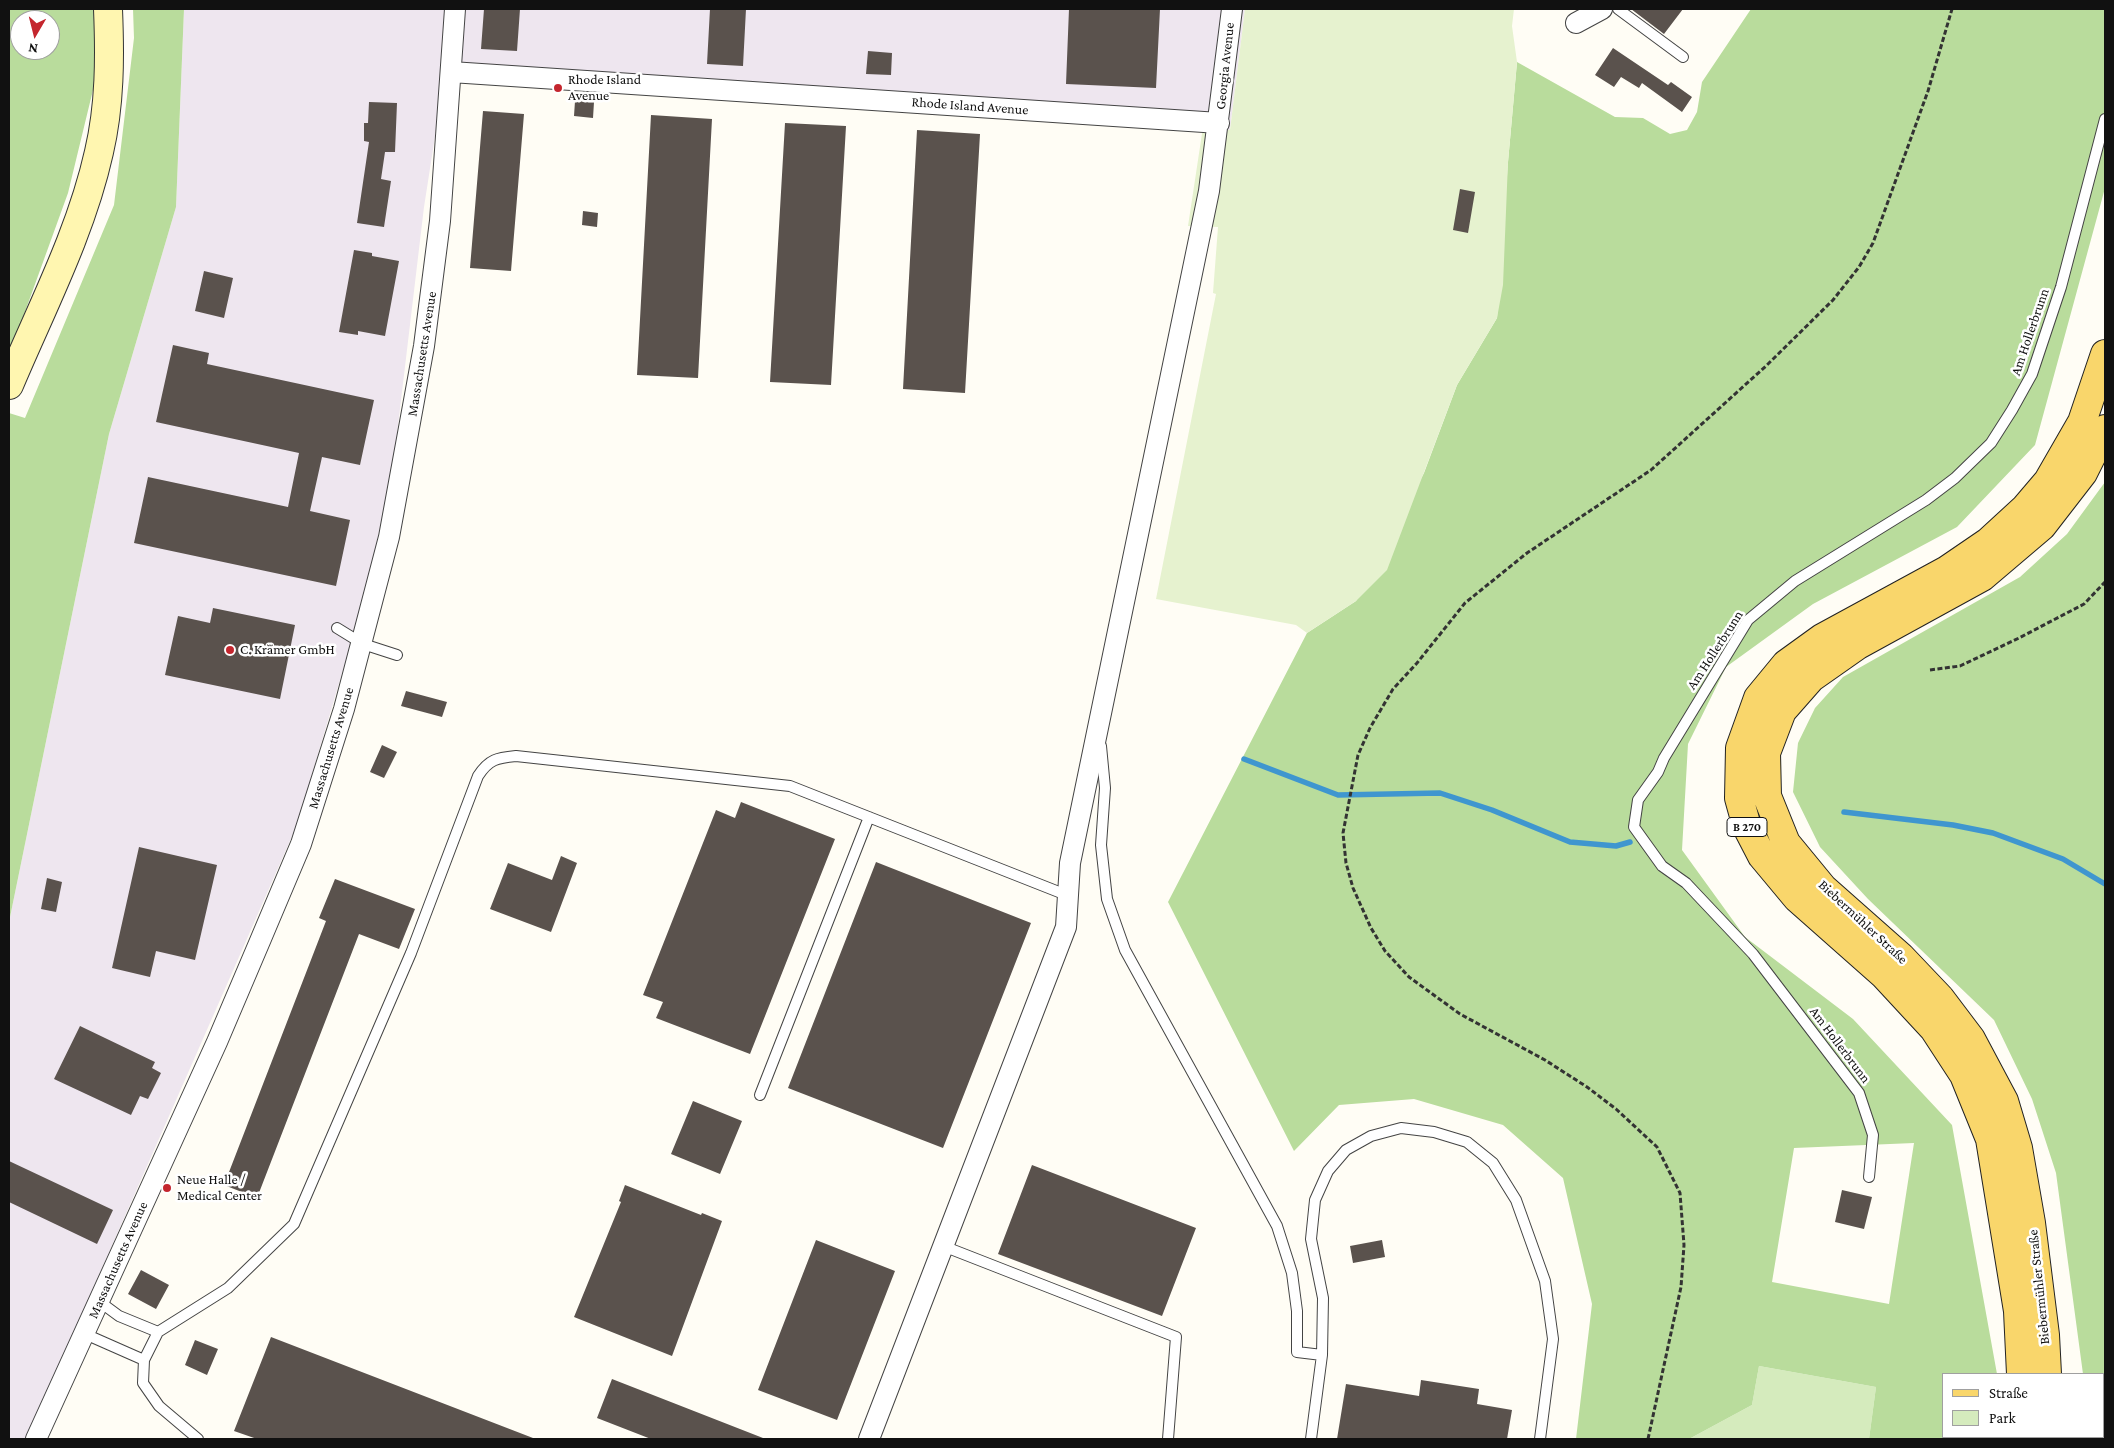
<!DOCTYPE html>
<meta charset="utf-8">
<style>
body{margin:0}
#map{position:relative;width:2114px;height:1448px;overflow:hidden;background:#fffdf5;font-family:"Crimson Pro",serif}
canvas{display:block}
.frame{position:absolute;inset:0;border:10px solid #111;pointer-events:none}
.legend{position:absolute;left:1942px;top:1373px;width:162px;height:65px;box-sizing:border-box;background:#fff;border:1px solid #a0a0a0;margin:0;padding:6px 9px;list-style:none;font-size:15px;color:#111}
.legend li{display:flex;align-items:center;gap:10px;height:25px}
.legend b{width:25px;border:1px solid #a0a0a0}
.north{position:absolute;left:10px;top:10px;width:50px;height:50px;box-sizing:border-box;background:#fff;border:1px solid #a0a0a0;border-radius:50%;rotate:188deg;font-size:14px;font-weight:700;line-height:20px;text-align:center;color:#111}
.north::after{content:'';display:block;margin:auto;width:18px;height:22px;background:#c4262e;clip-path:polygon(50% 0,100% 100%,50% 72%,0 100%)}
</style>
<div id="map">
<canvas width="2114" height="1448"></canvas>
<div class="frame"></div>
<ul class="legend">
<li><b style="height:6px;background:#f9d66b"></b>Straße</li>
<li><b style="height:14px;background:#d5ebbd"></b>Park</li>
</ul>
<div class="north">N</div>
</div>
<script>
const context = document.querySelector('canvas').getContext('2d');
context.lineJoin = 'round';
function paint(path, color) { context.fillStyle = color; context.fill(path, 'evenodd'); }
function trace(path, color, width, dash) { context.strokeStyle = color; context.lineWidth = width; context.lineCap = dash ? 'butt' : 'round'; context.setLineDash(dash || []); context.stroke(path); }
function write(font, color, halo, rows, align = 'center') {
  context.font = font + ' "Crimson Pro",serif'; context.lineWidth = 5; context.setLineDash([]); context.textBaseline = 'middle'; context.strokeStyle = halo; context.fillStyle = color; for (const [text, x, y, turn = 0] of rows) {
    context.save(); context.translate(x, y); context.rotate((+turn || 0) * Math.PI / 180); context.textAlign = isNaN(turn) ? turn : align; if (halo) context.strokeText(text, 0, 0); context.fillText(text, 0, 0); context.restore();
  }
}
paint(new Path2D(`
 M184,9H1245L1230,130L446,66L424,207L394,459L367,589L297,825L27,1439H9V922L109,434L176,207Z`), '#eee6ef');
paint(new Path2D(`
 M1759,1366L1876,1387L1869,1439H1689L1752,1405Z`), '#d5ebbd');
paint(new Path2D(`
 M9,9H97L100,61L68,193L9,356ZM20,20H50V50H20Z
 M133,9H184L176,207L109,434L9,922V413L25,418L114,205L134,38Z
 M1751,9H2105V188L2035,445L1957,527L1813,604L1726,667L1688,744L1682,850L1745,937L1853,1019L1952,1125L1997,1374H1943V1437H2008V1439H1869L1876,1387L1759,1366L1752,1405L1689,1439H1576L1592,1304L1563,1178L1503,1125L1414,1099L1339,1105L1294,1151L1168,902L1307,633L1356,601L1424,473L1457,385L1497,318L1508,162L1517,62L1615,117L1643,118L1670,134L1687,130L1697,112L1702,82ZM1914,1143L1889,1304L1772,1282L1794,1148Z
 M2105,482V1439H2089V1437H2103V1374H2083L2056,1173L2032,1099L1994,1020L1868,899L1820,847L1793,792L1798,743L1815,708L1843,677L2020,577L2067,534Z`), '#b9dc9c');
paint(new Path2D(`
 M1245,9H1514L1512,26L1517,62L1508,162L1503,285L1497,318L1457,385L1387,570L1356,601L1307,633L1296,625L1156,599L1216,294L1213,293L1218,227L1188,226L1203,127L1230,130Z`), '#e6f2cf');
trace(new Path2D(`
 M1244,759L1338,795L1440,793L1492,810L1570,842L1616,846L1630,842
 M1844,812L1953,825L1993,833L2063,859L2105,884`), '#3f96cf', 5.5);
paint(new Path2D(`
 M484,9H520L517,51L481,49Z
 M710,9H746L743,66L707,64Z
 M1069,9H1160L1156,88L1066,84Z
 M1631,9H1683L1664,34Z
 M1613,48L1668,85L1671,82L1692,97L1682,112L1642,83L1639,88L1621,77L1614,87L1595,75Z
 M868,51L892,53L891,75L866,74Z
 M575,101L594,102L593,118L574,116Z
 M369,102L397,103L395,152H385L381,179L391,181L384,227L357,223L369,142L364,141V123H368Z
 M483,111L524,114L511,271L470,268Z
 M651,115L712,119L698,378L637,375Z
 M785,123L846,126L831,385L770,382Z
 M917,130L980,134L965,393L903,389Z
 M1460,189L1475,192L1468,233L1453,230Z
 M583,211L598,213L597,227L582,225Z
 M354,250L372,253V256L399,261L385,336L358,331V335L339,332Z
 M204,271L233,278L224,318L195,311Z
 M173,345L209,353L207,364L374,400L360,465L322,457L310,511L350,520L336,586L134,543L148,477L288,507L299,453L156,422Z
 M213,608L295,625L280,699L165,675L178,616L210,623Z
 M406,691L447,702L442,717L401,706Z
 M382,745L397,752L384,778L370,772Z
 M741,802L835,839L750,1054L656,1018L663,1002L643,995L716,810L735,818Z
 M139,847L217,865L195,960L156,951L150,977L112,968Z
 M561,856L577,863L551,932L490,909L508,863L552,880Z
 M876,862L1031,923L943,1148L788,1088Z
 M47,878L62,882L56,912L41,909Z
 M335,879L415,909L399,949L359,934L257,1198L224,1185L326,921L319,918Z
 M80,1026L155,1062L152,1068L161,1073L148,1099L140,1096L131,1115L54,1079Z
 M693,1101L742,1121L720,1174L671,1154Z
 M9,1161L113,1210L97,1244L9,1202Z
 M1032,1165L1196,1228L1162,1316L998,1254Z
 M625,1185L701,1215L702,1213L722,1221L672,1356L574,1317L621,1202L619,1201Z
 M1842,1190L1872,1197L1864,1229L1835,1222Z
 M816,1240L895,1271L837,1420L758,1390Z
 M1382,1240L1385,1257L1353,1263L1350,1246Z
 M141,1270L169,1285L156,1309L128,1294Z
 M271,1337L533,1438V1439H257L234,1431Z
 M195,1340L218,1349L207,1375L185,1365Z
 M612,1379L763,1438V1439H651L597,1418Z
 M1421,1380L1479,1389L1477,1404L1512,1410L1507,1439H1337L1346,1384L1419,1396Z`), '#5a524d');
const lane = new Path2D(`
 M1618,9L1683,57
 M337,628L363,644L397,655
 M1101,746L1105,788L1101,845L1107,899L1125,950L1277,1226L1292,1273L1297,1311V1352L1322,1355
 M760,1095L869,817
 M1869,1177L1873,1135L1859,1093L1753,954L1686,883L1662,866L1634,827L1638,800L1658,772L1664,758L1748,620L1795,581L1926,500L1955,478L1991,443L2012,410L2032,374L2061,287L2105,119
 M943,1246L1176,1337L1168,1439
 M100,1302L119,1316L158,1332
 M85,1334L144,1360
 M198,1439L159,1406L143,1383L144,1360L158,1332L228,1288L294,1224L411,953L478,776C489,759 497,758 516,756L790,786L1069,896
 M1311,1439L1322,1355L1323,1298L1311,1239L1315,1200L1328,1171L1346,1150L1371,1136L1401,1128L1434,1132L1467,1142L1493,1163L1516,1200L1545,1281L1553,1339L1540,1439`);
const street = new Path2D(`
 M1576,23L1602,9
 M451,72L1219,123
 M36,1439L217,1042L260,941L301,844L344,709L389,537L424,346L440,221L455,9
 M869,1439L1066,927L1070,863L1209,191L1232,9`);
const secondary = new Path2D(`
 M9,385C41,309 81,233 99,152C110,105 110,57 108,9`);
const primary = new Path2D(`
 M2021,1374L2018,1311L1990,1139L1964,1075L1934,1029L1884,975L1797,898L1762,856L1747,827L1739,798L1740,748L1758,698L1786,664L1822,638L1947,570L1988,542L2025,508L2048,481L2082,422L2105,354
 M2047,1374L2045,1335L2031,1223L2018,1148L2004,1101L1971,1039L1940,998L1901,957L1823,888L1786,843L1767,796L1766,753L1782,711L1811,678L1858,645L1982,577L2042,526L2083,473L2105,429
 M2024,1437L2025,1439
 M2051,1437V1439`);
trace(lane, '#444', 12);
trace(street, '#444', 22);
trace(secondary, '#333', 30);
trace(primary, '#222', 30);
trace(new Path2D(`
 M1930,670L1960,666L2019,638L2084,604L2105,582
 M1648,1439L1681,1287L1684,1245L1680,1193L1657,1147L1616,1109L1587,1087L1545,1060L1460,1014L1409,977L1385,951L1371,928L1353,888L1346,863L1343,833L1358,755L1370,728L1393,689L1417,663L1465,603L1527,553L1651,470L1766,366L1833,300L1859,267L1873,243L1928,91L1952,9`), '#333', 3, [5, 2.5]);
trace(lane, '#fff', 10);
trace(street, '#fff', 20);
trace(secondary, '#fff6b0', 28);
trace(primary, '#f9d66b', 28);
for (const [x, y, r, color] of [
 [558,88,5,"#c4262e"],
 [230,650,5,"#c4262e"],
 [167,1188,5,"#c4262e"]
]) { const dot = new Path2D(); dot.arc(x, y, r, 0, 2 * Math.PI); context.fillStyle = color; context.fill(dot); trace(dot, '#fff', 2); }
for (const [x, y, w] of [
 [1747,827,40]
]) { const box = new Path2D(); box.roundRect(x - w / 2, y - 9.5, w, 19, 4); context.fillStyle = '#fff'; context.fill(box); trace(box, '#111', 1); }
write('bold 12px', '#111', null, [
 ["B 270",1747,827]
]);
write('14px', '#111', '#fff', [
 ["Georgia Avenue",1225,66,-84],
 ["Rhode Island Avenue",970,106,4],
 ["Am Hollerbrunn",2030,332,-71],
 ["Massachusetts Avenue",422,354,-81],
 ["Am Hollerbrunn",1715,650,-57],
 ["Massachusetts Avenue",331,748,-73],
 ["Biebermühler Straße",1863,922,43],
 ["Am Hollerbrunn",1840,1045,53],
 ["Massachusetts Avenue",118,1260,-66],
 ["Biebermühler Straße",2039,1287,-96]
]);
write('14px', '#111', '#fff', [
 ["Rhode Island",568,80],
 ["Avenue",568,96],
 ["C. Krämer GmbH",240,650],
 ["Neue Halle /",177,1180],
 ["Medical Center",177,1196]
], 'left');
</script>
